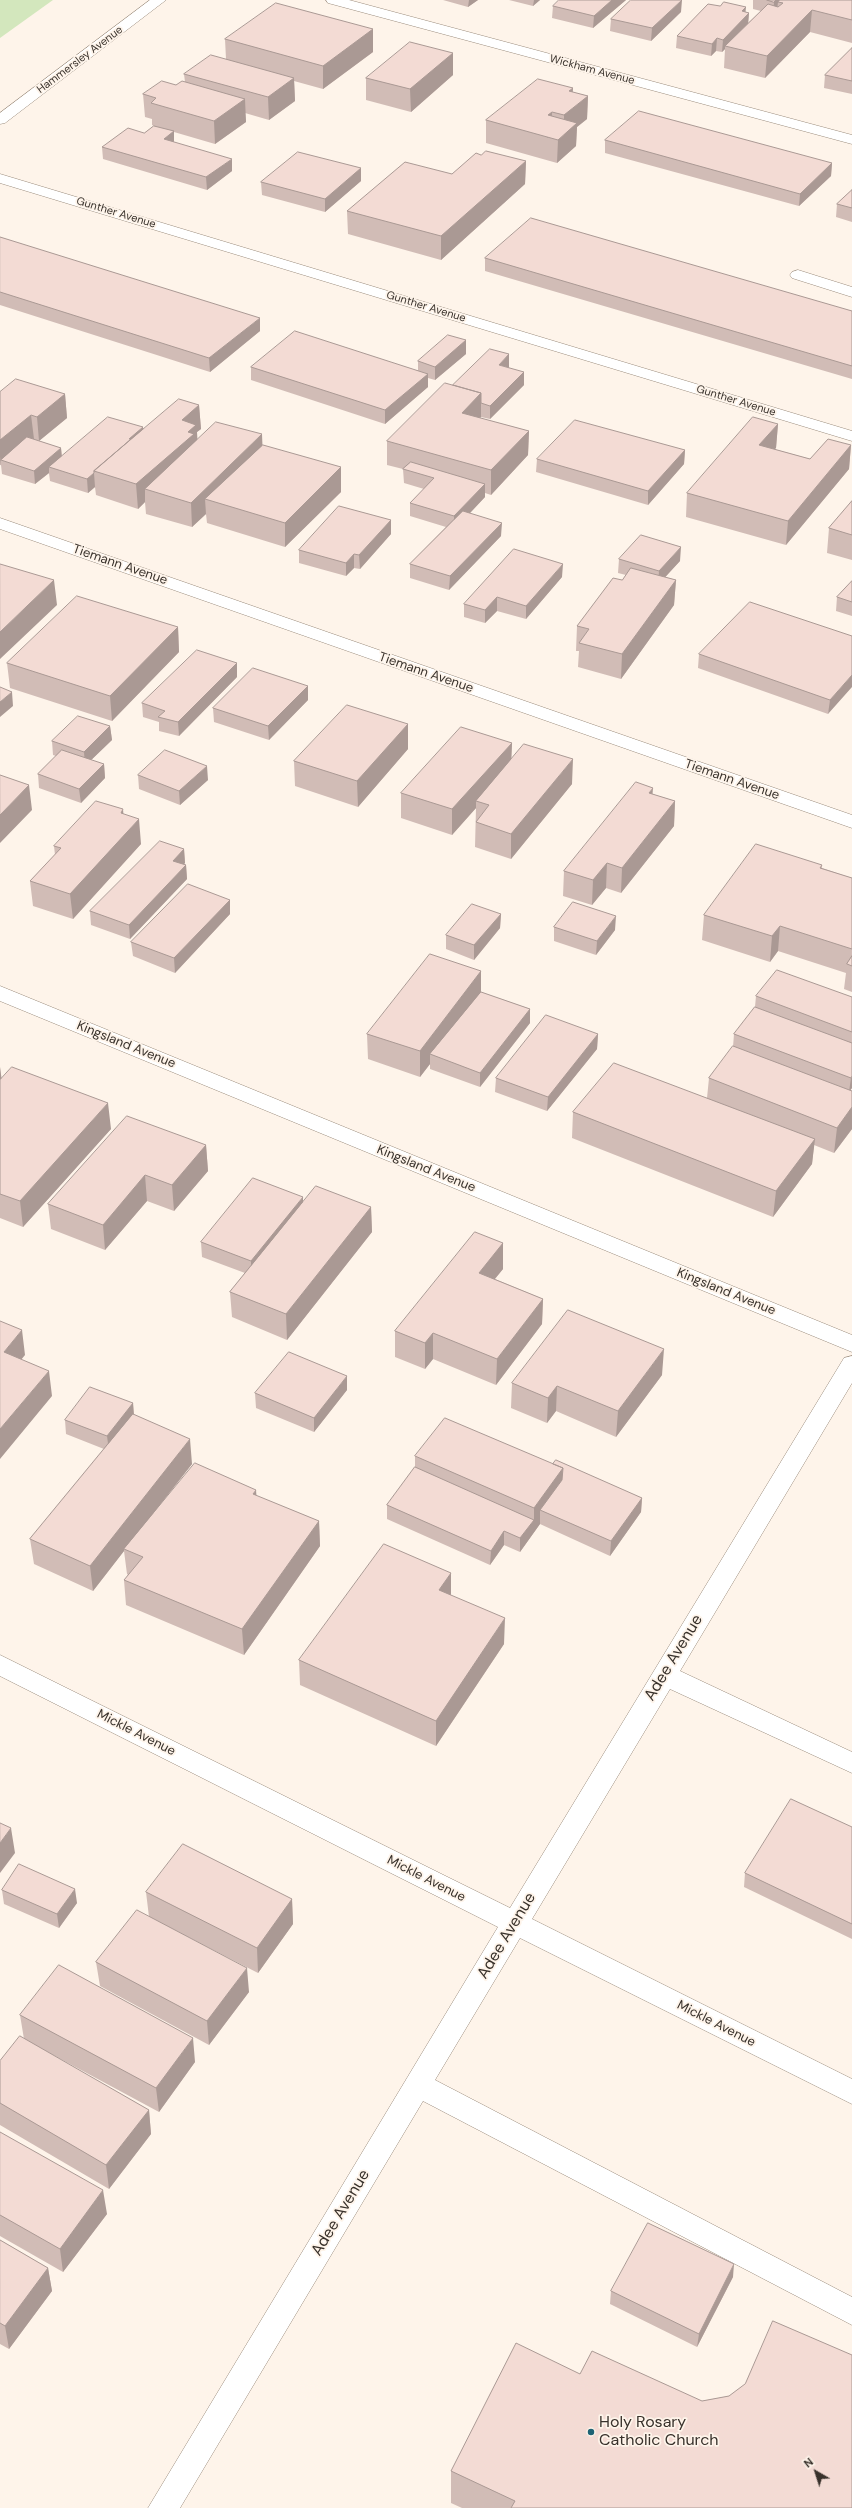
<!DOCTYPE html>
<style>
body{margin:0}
#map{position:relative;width:852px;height:2508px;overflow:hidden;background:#fef4ea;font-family:"DM Sans",sans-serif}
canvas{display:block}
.north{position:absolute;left:796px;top:2452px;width:40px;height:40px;-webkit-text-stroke:3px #fef4ea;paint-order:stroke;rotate:321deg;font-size:11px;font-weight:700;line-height:16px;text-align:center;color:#38312b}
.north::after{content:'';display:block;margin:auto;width:14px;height:18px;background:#38312b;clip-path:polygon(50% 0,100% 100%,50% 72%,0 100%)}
</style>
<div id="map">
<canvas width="852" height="2508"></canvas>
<div class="north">N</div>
</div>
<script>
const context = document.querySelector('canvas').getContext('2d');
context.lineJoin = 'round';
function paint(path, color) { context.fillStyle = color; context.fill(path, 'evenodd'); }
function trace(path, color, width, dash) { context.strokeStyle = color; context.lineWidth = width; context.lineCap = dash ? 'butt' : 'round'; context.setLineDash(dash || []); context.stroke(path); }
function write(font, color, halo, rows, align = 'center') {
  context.font = font + ' "DM Sans",sans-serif'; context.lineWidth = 3.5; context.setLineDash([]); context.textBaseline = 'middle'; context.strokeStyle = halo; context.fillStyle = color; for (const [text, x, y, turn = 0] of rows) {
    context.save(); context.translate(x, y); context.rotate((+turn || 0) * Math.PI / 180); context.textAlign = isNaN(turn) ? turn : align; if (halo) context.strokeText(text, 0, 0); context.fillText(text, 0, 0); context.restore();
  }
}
paint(new Path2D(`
 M0,0H53L0,38Z`), '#d3e7bd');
const minor = new Path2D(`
 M150,0H166L5,123L0,124V113Z
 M326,0H349L852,135V144L328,3Z
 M0,174L852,431V441L0,183Z
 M798,270L852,287V297L792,278L790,275L792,272Z
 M0,518L852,815V828L0,529Z
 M0,986L852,1335V1352L0,1001Z
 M852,1356V1383L680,1671L852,1752V1773L670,1689L532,1919L852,2079V2104L520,1938L435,2080L852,2297V2325L423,2101L180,2508H148L498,1927L0,1676V1655L510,1908L844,1358Z`);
trace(minor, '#9b8c7d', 1);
paint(minor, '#fff');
paint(new Path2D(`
 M443,0H478L468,7Z
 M509,0H540L533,6Z
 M626,0L593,28L552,18L553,6Z
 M753,0H852V43L810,32L765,78L724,68L725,49L722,52L716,51L711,56L676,48L677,36L746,12L749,13L748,23L761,11L753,9Z
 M681,12L651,41L610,31L611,19Z
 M373,29V52L323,89L294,81L295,101L269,120L245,113L246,122L215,144L174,132V142L232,171L207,190L103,159L102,147L144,133L154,126L152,125V119L145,117L143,94L176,85L185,82L184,74L226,59L225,39Z
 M852,48V94L824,88L825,75Z
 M453,53V75L411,112L366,100V78Z
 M572,92L588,96L587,119L577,127L576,146L557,163L486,143V120Z
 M605,140L832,163L831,176L799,206L605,153Z
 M481,155L526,161L525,184L441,260L348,234L347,211L452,174Z
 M361,168V181L325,212L262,195L261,182Z
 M852,190V222L836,217L837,204Z
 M0,237L260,331L210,372L0,305Z
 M485,258L852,311V379L485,271Z
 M466,340V354L435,380L428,378V387L385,424L251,380V367L418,370V361Z
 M509,368L524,385L490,419L481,417L480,418L529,431L528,455L491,495L485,493V497L470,513L501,536L449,590L410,578V564L446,527L410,516V503L424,489L404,483L403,469L387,465V441L453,385Z
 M0,392L65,394L67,418L39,441L61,448L62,456L143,429L199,405L201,429L197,432V440L262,445L341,492L285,547L207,523L206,514L192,527L146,514L145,502L138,509L96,495L95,487L88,493L50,481L49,473L35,484L2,474L1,465H0Z
 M778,424L776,448L774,449L810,459L851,445L849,469L786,545L686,517L687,493Z
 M685,450L684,464L648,505L536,472L537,459Z
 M852,501V560L827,553L829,528Z
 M391,520V534L360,569L354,568L346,576L299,563V550Z
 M619,559L680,561L665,577L676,580L674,605L621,679L578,667L579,651H576L577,626L622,580L626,575L618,573Z
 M562,577L526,619L497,611L485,623L464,617V604Z
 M852,581V616L836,611L837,597Z
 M178,627L179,652L112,721L10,688L7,663Z
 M852,636L828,714L698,668L699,654Z
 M237,677L179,736L159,731V722L143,717L142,703Z
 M308,686V700L269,740L214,722L213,708Z
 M408,724V749L358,807L295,786L294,761Z
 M110,726L112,740L91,760L104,764L105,778L81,803L39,788L38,774L56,756L53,755L52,741Z
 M512,743L511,759L572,784L511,859L475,847L476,808L452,835L401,818V793Z
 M138,775L208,780L180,805L139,789Z
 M652,794L675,801L674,826L621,893L606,888L592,905L563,896L564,871Z
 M123,814L141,844L73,919L33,906L30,881L55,855L54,846Z
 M184,849L185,863L184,864L186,865L187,879L130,939L91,925L90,911Z
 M822,865V868L852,878V992L844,989L846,973L778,951L770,962L702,940L704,915Z
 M230,900V914L175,973L133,956L131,942Z
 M501,914L500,928L474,960L446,949V935Z
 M554,927L615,930L596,955L554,941Z
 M481,971V992L530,1009V1023L480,1087L430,1069V1064L420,1077L368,1059L367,1034Z
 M756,996L852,997V1088L850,1090L852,1091V1129L834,1153L814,1145L812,1164L773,1217L572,1138L573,1112L707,1098L709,1078L733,1047L734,1034L755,1007Z
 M598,1034L597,1049L547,1111L495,1092L496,1078Z
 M0,1067L1,1079L111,1129L23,1227L0,1218Z
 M206,1145L208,1171L174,1211L147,1201L105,1250L51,1229L48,1204Z
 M303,1202L371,1207L372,1232L287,1340L232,1317L230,1292L245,1273L202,1257L201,1242Z
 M503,1243V1269L495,1279L543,1299L542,1324L496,1385L433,1359L425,1369L395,1357V1331Z
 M662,1375L616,1437L556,1411L547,1423L511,1408L512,1383Z
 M347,1390L314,1432L256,1408L255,1393Z
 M133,1403L134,1415L192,1464L154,1513L256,1496L319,1521L320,1546L244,1655L126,1605L124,1580L128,1575L127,1574L124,1551L93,1591L34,1564L30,1539L104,1449L66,1434L65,1420Z
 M415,1456L553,1464L642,1498L641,1512L610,1556L540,1524L520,1552L504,1545L490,1565L387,1519V1505L415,1467Z
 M451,1573V1595L504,1644L436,1746L300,1685L299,1660Z
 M852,1827V1939L744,1887L745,1873Z
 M2,1890L77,1903L59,1928L4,1904Z
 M146,1892L292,1899L293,1924L258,1973L153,1919L249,1992L209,2045L100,1986L96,1962L149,1917Z
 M20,2015L195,2062L159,2112L29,2042L149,2110L151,2134L109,2189L0,2125V2061L24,2039Z
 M0,2132L107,2214L63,2272L0,2236Z
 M0,2240L48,2268L52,2291L9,2349L0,2344Z
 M733,2277L697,2347L610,2304L611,2291Z
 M580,2374L702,2401L729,2396L852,2508H462L451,2503V2471Z`), '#d1bcb6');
paint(new Path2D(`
 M469,0H478L468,7Z
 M534,0H540L533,6Z
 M612,0H626L593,28L594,16Z
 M682,0L681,12L651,41L652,28Z
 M776,0H786L783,3L778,2L777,10L773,14L774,2Z
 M746,7L745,17L749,13L748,25L725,46V49L722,52L723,40L742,11Z
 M812,10L810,32L765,78L767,56Z
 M373,29V52L323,89V66Z
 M717,38L716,51L711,56L712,44Z
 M453,53V75L411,112L410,89Z
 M294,78L295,101L269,120L268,97Z
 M573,88L572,109L588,96L587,119L577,127L576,146L557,163L558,140L564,135V115L569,91Z
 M245,99L246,122L215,144L214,121Z
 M552,112L551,135L547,138L548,115Z
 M174,131V144L164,139Z
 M232,159V171L207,190L206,177Z
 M526,161L525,184L441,260V236Z
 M832,163L831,176L799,206L800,194Z
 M361,168V181L325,212V199Z
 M260,318V331L210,372L209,358Z
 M466,340V354L435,380V367Z
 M509,354V368L499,365Z
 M524,372V385L490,419V406Z
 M428,374V387L385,424V410Z
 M481,393V417L462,437V413Z
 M65,394L67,418L39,441L37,417Z
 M199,405L201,429L197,432L198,449L145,489V502L138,509L136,484L182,420Z
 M31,415L34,439L1,460V466L0,457V440Z
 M778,424L776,448L757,469L759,445Z
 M143,427L144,441L129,439Z
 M529,431L528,455L491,495V470Z
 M262,434L263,459L205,499L206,514L192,527L191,503Z
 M851,445L849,469L786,545L788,521Z
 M61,448L62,461L49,467V473L35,484L34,471Z
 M685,450L684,464L648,505V491Z
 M341,467V492L285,547V523Z
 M94,473L95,487L88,493L87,479Z
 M485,484V497L454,530V516Z
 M391,520V534L360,569L359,555Z
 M502,523L501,536L449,590L450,576Z
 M681,547L680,561L658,585L659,571Z
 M354,554V568L346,576V563Z
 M563,564L562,577L526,619V606Z
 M54,580L57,605L0,659V632Z
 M676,580L674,605L621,679L622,654Z
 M497,597V611L485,623V610Z
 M178,627L179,652L112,721L110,696Z
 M237,663V677L179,736L178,722Z
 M852,675V687L828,714L830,700Z
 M308,686V700L269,740L268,726Z
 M12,692L13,706L0,717V702Z
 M408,724V749L358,807L357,781Z
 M110,726L112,740L85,766L84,752Z
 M512,743L511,768L476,801V808L452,835V809Z
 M573,759L572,784L511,859V834Z
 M104,764L105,778L81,803L79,789Z
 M207,766L208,780L180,805L179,791Z
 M29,785L32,810L0,843V815Z
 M653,788L651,813L649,793Z
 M675,801L674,826L621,893L622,868Z
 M123,809L125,834L139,819L141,844L73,919L70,894Z
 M184,849L185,863L174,875L173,861Z
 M607,863L606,888L592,905L593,880Z
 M186,865L187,879L130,939L129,925Z
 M230,900V914L175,973L174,958Z
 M501,914L500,928L474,960V945Z
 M616,916L615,930L596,955L597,941Z
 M780,926L778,951L770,962L772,936Z
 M481,971V996L430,1054V1064L420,1077V1051Z
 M530,1009V1023L480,1087V1073Z
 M598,1034L597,1049L547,1111L548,1097Z
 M0,1067L2,1082L0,1084Z
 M852,1076V1088L849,1092L851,1078Z
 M108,1103L111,1129L23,1227L20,1201Z
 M852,1107V1129L834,1153L837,1128Z
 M815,1139L812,1164L773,1217L776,1191Z
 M206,1145L208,1171L174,1211L172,1185Z
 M145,1175L147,1201L105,1250L103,1225Z
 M303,1197V1211L251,1276V1261Z
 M371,1207L372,1232L287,1340L286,1314Z
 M503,1243V1269L479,1298V1273Z
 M543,1299L542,1324L496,1385L497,1359Z
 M22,1330L25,1355L7,1377L4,1352Z
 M433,1333V1359L425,1369V1343Z
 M664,1349L662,1375L616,1437L618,1411Z
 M49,1371L52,1396L0,1459V1429Z
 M347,1376V1390L314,1432V1418Z
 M557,1386L556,1411L547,1423L548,1398Z
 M133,1403L134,1417L109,1451L107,1436Z
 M190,1439L192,1464L125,1549H124V1551L93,1591L90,1566Z
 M563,1468L562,1494L540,1510V1524L520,1552V1538L534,1520V1508Z
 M256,1490L258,1515L253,1494Z
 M642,1498L641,1512L610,1556L611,1541Z
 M319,1521L320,1546L244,1655L242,1629Z
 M504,1531V1545L490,1565L491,1551Z
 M451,1573V1598L439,1590Z
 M505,1618L504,1644L436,1746V1721Z
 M11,1828L15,1853L0,1873V1843Z
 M75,1889L77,1903L59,1928L57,1914Z
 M292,1899L293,1924L258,1973L257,1948Z
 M247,1968L249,1992L209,2045L207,2021Z
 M193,2038L195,2062L159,2112L156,2088Z
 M149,2110L151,2134L109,2189L106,2165Z
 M103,2190L107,2214L63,2272L60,2249Z
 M734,2264L733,2277L697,2347L699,2334Z
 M48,2268L52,2291L9,2349L5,2326Z`), '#aa9994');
const building = new Path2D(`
 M559,0H612L594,16L553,6Z
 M631,0H682L652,28L611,19Z
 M767,0H776L774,2Z
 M780,0H852V20L812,10L767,56L725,46L768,4L778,7L783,3L778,2Z
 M724,2L746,7L742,11L749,13L723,40L717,38L712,44L677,36L708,4L720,6Z
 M276,3L373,29L323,66L225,39Z
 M410,42L453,53L410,89L366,78Z
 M852,48V81L825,75Z
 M211,55L294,78L268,97L184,74Z
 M538,79L573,88L569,91L588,96L564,115L552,112L548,115L577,123L558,140L486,120Z
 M162,81L176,85L182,81L245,99L214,121L151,103L156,98L143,94Z
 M639,111L832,163L800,194L605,140Z
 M154,126L174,131L164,139L232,159L206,177L102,147L128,128L144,133Z
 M486,151L526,161L441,236L347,211L405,162L452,174L476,153L481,155Z
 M298,152L361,168L325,199L261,182Z
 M852,190V208L837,204Z
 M531,218L852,311V366L485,258Z
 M0,237L260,318L209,358L0,292Z
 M295,331L428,374L385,410L251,367Z
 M448,335L466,340L435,367L418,361Z
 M490,349L509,354L499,365L524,372L490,406L481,403V393L453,385Z
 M16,379L65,394L37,417L31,415L0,440V392Z
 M445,383L481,393L462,413L529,431L491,470L387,441Z
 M179,399L199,405L182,420L196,425L188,432L194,434L136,484L94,471Z
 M108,417L143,427L129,439H131L94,471V473L87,479L49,467Z
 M753,417L778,424L759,445L810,459L828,439L851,445L788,521L687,493Z
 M575,420L685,450L648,491L537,459Z
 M216,422L262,434L191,503L145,489Z
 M27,437L61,448L34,471L1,460Z
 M263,445L341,467L285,523L205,499Z
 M411,462L485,484L454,516L410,503L434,478L403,469Z
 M852,501V535L829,528Z
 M339,506L391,520L359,555L354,554L346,563L299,550Z
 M463,511L502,523L450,576L410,564Z
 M641,535L681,547L659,571L619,559Z
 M514,549L563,564L526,606L497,597L485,610L464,604Z
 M0,564L54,580L0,632Z
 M631,568L676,580L622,654L579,643L589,629L577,626L613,578L622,580Z
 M852,581V602L837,597Z
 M77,596L178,627L110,696L7,663Z
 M750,602L852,636V675L830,700L699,654Z
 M197,650L237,663L178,722L158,717L165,711L142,703Z
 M253,668L308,686L268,726L213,708Z
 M0,687L12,692L0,702Z
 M347,705L408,724L357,781L294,761Z
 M78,716L110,726L84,752L52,741Z
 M461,727L512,743L452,809L401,793Z
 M524,744L573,759L511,834L476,822L489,805L476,801Z
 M62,750L104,764L79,789L38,774Z
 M165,750L207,766L179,791L138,775Z
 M0,775L29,785L0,815Z
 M636,782L653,788L649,793L675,801L622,868L607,863L593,880L564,871Z
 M96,801L123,809L121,813L139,819L70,894L30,881L61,848L54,846Z
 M160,841L184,849L173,861L186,865L129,925L90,911Z
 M756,844L822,865L820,868L852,878V949L780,926L772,936L704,915Z
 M188,884L230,900L174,958L131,942Z
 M573,902L616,916L597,941L554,927Z
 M472,904L501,914L474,945L446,935Z
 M430,954L481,971L420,1051L367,1034Z
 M852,956V966L847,964Z
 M777,970L852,997V1032L756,996Z
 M481,992L530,1009L480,1073L430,1054Z
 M755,1007L852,1043V1076L851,1078L734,1034Z
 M546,1015L598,1034L548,1097L496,1078Z
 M733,1046L852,1091V1107L837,1128L709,1078Z
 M614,1063L815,1139L776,1191L573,1112Z
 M12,1067L108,1103L20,1201L0,1194V1080Z
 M127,1116L206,1145L172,1185L145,1175L103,1225L48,1204Z
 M253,1178L303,1197L251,1261L201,1242Z
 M316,1186L371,1207L286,1314L230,1292Z
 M475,1232L503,1243L479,1273L543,1299L497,1359L433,1333L425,1343L395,1331Z
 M568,1310L664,1349L618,1411L557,1386L548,1398L512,1383Z
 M0,1321L22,1330L4,1352L49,1371L0,1429Z
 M289,1352L347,1376L314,1418L255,1393Z
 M90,1387L133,1403L107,1436L65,1420Z
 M133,1414L190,1439L90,1566L30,1539Z
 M445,1418L563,1468L534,1508L415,1456Z
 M556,1460L642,1498L611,1541L540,1510L562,1480L563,1468L553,1464Z
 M195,1463L256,1490L253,1494L319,1521L242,1629L124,1580L143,1557L124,1549Z
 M415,1467L534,1520L520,1538L504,1531L491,1551L387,1505Z
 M384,1544L451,1573L439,1590L505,1618L436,1721L299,1660Z
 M791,1799L852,1827V1924L745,1873Z
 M0,1823L11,1828L0,1843Z
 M183,1844L292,1899L257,1948L146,1892Z
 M19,1864L75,1889L57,1914L2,1890Z
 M137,1910L247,1968L207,2021L96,1962Z
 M59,1965L193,2038L156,2088L20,2015Z
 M20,2036L149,2110L106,2165L0,2103V2061Z
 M0,2132L103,2190L60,2249L0,2215Z
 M648,2223L734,2264L699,2334L611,2291Z
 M0,2240L48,2268L5,2326L0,2323Z
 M773,2321L852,2355V2508H511L515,2501L451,2471L516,2343L580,2374L592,2351L702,2401L729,2396L745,2384Z`);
paint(building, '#f3dbd4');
trace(building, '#aa9994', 1);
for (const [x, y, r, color] of [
 [591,2432,4,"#1d6274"]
]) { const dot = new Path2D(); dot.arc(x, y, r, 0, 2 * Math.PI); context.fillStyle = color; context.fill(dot); trace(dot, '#fef4ea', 1.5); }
write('11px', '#38312b', '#fef4ea', [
 ["Hammersley Avenue",80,60,-37],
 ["Wickham Avenue",592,70,15],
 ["Gunther Avenue",116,213,17],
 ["Gunther Avenue",426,307,17],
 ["Gunther Avenue",736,401,17]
]);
write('13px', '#38312b', '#fef4ea', [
 ["Tiemann Avenue",120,565,19],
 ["Tiemann Avenue",426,673,19],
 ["Tiemann Avenue",732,780,19],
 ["Kingsland Avenue",126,1045,22],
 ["Kingsland Avenue",426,1169,22],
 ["Kingsland Avenue",726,1292,22],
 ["Mickle Avenue",136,1733,27],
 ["Mickle Avenue",426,1879,27],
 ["Mickle Avenue",716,2024,27]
]);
write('16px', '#38312b', '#fef4ea', [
 ["Adee Avenue",674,1658,-59],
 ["Adee Avenue",507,1936,-59],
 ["Adee Avenue",341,2213,-59]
]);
write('16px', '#38312b', '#fef4ea', [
 ["Holy Rosary",599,2423],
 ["Catholic Church",599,2441]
], 'left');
</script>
